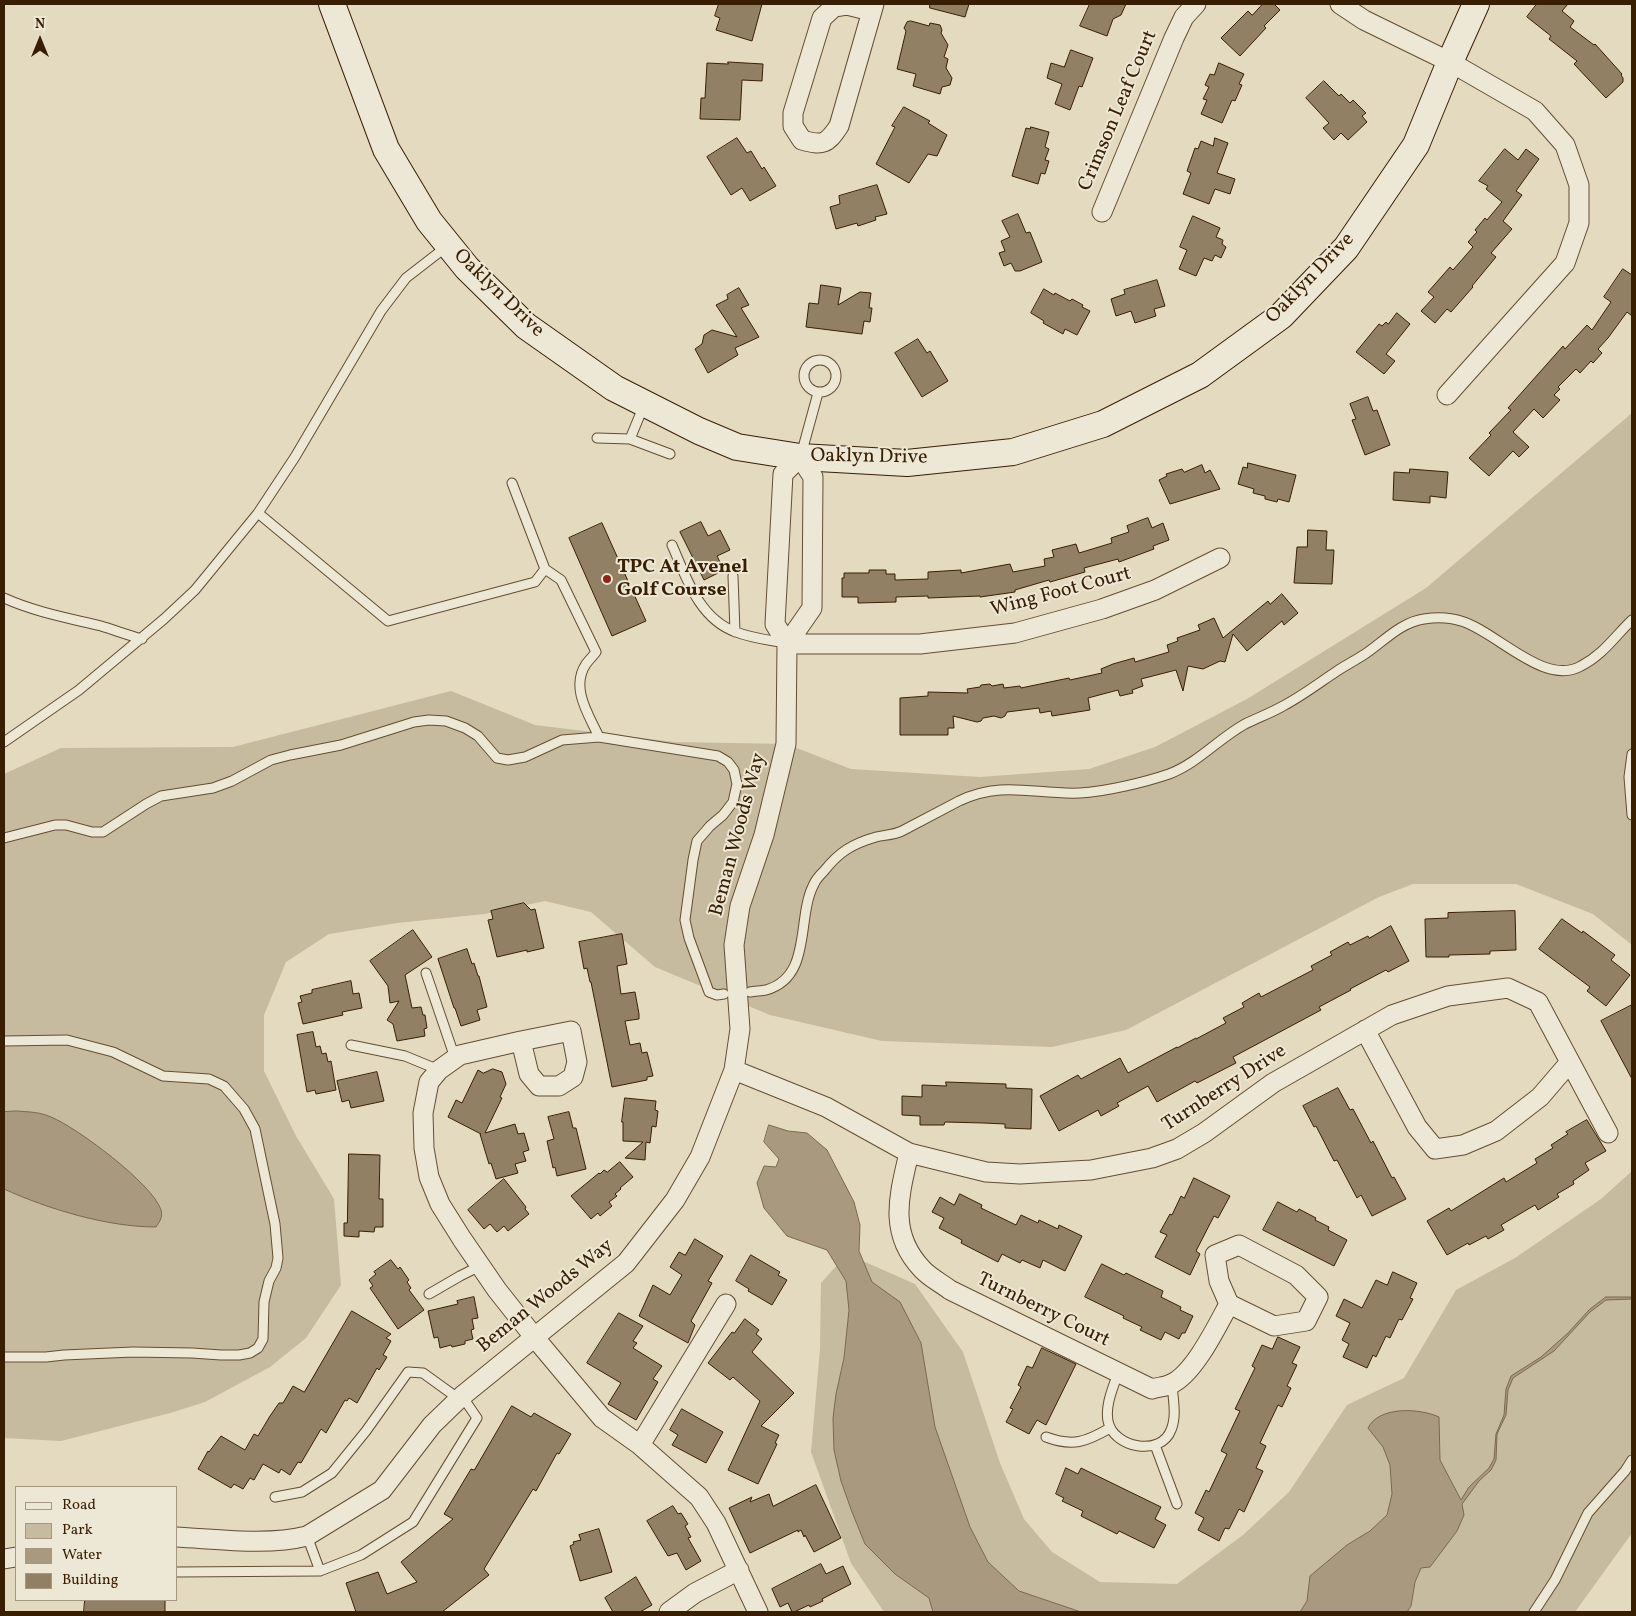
<!DOCTYPE html>
<style>
body{margin:0}
#map{position:relative;width:1636px;height:1616px;overflow:hidden;background:#e3dabf;font-family:Vollkorn,serif}
canvas{display:block}
.frame{position:absolute;inset:0;border:5px solid #391f02;pointer-events:none}
.legend{position:absolute;left:15px;top:1486px;width:162px;height:115px;box-sizing:border-box;background:#ede7d5;border:1px solid #a59781;margin:0;padding:6px 9px;list-style:none;font-size:15px;color:#391f02}
.legend li{display:flex;align-items:center;gap:10px;height:25px}
.legend b{width:25px;border:1px solid #a59781}
.north{position:absolute;left:15px;top:15px;width:50px;height:50px;-webkit-text-stroke:4px #ede7d5;paint-order:stroke;rotate:0deg;font-size:14px;font-weight:700;line-height:20px;text-align:center;color:#391f02}
.north::after{content:'';display:block;margin:auto;width:18px;height:22px;background:#391f02;clip-path:polygon(50% 0,100% 100%,50% 72%,0 100%)}
</style>
<div id="map">
<canvas width="1636" height="1616"></canvas>
<div class="frame"></div>
<ul class="legend">
<li><b style="height:6px;background:#ede7d5"></b>Road</li>
<li><b style="height:14px;background:#c6ba9f"></b>Park</li>
<li><b style="height:14px;background:#a99a7f"></b>Water</li>
<li><b style="height:14px;background:#918064"></b>Building</li>
</ul>
<div class="north">N</div>
</div>
<script>
const context = document.querySelector('canvas').getContext('2d');
context.lineJoin = 'round';
function paint(path, color) { context.fillStyle = color; context.fill(path, 'evenodd'); }
function trace(path, color, width, dash) { context.strokeStyle = color; context.lineWidth = width; context.lineCap = dash ? 'butt' : 'round'; context.setLineDash(dash || []); context.stroke(path); }
function write(font, color, halo, rows, align = 'center') {
  context.font = font + ' Vollkorn,serif'; context.lineWidth = 4; context.setLineDash([]); context.textBaseline = 'middle'; context.strokeStyle = halo; context.fillStyle = color; for (const [text, x, y, turn = 0] of rows) {
    context.save(); context.translate(x, y); context.rotate((+turn || 0) * Math.PI / 180); context.textAlign = isNaN(turn) ? turn : align; if (halo) context.strokeText(text, 0, 0); context.fillText(text, 0, 0); context.restore();
  }
}
paint(new Path2D(`
 M1632,413V945L1593,914L1516,884H1413L1379,897L1126,1030L1052,1047L882,1041L770,1015L655,967L591,912L545,901L484,914L397,923L329,934L286,962L264,1015V1071L296,1136L334,1199L341,1285L306,1338L270,1367L205,1402L170,1413L61,1441L4,1438V774L61,748L233,747L451,691L535,725L674,742L786,744L851,769L980,777L1089,769L1155,747L1247,699L1426,588Z
 M1632,1171V1533L1575,1612H884L851,1563L811,1452L820,1349L821,1283L847,1254L915,1284L963,1352L1000,1463L1024,1519L1052,1552L1100,1582L1177,1584L1243,1535L1289,1492L1347,1405L1404,1378L1456,1290L1515,1258L1601,1199Z`), '#c6ba9f');
const water = new Path2D(`
 M17,1111C29,1112 40,1112 51,1117C76,1127 153,1184 161,1210C163,1217 160,1221 156,1227C107,1227 48,1209 4,1189V1112Z
 M769,1125L788,1131L807,1133L827,1150L854,1202L860,1225L859,1251L872,1282L900,1302L921,1343L935,1427L970,1527L988,1562L1019,1591L1081,1612H933L929,1598L895,1574L865,1544L852,1512L841,1481L834,1450L833,1418L836,1394L844,1358L849,1310L846,1281L827,1250L787,1236L764,1208L757,1183L764,1166L776,1167L779,1159L764,1142Z
 M1606,1297H1632V1299L1606,1300L1590,1312L1554,1351L1513,1378L1508,1390L1506,1415L1497,1434L1496,1460L1491,1470L1479,1481L1462,1504L1464,1515L1457,1531L1430,1567L1421,1568L1415,1582L1411,1606L1407,1612H1300L1307,1601L1310,1576L1347,1545L1370,1531L1387,1515L1392,1494L1390,1465L1383,1447L1368,1428C1379,1406 1419,1408 1439,1417L1440,1460L1461,1500L1469,1487L1489,1468L1494,1459L1496,1434L1504,1415L1506,1389L1511,1376L1541,1357L1568,1333L1589,1310Z`);
paint(water, '#a99a7f');
trace(water, '#7c694d', 1);
const building = new Path2D(`
 M719,4H762L752,41L716,30L720,18L715,16Z
 M930,4H969L965,17L930,8Z
 M1090,4H1126L1121,15L1113,19L1107,36L1080,26Z
 M1263,4H1274L1280,10L1264,26L1266,28L1240,56L1221,38L1248,11L1252,15Z
 M1537,4H1568L1562,11L1574,21L1570,27L1594,45L1595,44L1622,74L1621,75L1623,78V82L1606,98L1574,64L1577,61L1549,39L1551,36L1527,17Z
 M911,21L929,26L930,23L940,25L942,30L941,33L948,45L944,57L948,59L946,68L952,78L950,85L942,87L940,94L913,86L916,74L897,69L906,31L904,28L907,22Z
 M1071,50L1093,58L1082,87L1079,86L1070,110L1055,104L1062,84L1047,78L1051,63L1064,67Z
 M728,62L763,64L762,81L742,80L740,120L700,119L701,98H705L707,63L728,64Z
 M1219,63L1244,74L1239,84L1242,85L1235,101L1232,100L1222,123L1201,114L1207,100L1203,99L1209,87L1205,85L1210,74L1214,75Z
 M1324,81L1339,96L1341,94L1350,103L1353,100L1366,113L1362,116L1367,122L1348,140L1341,133L1334,140L1323,128L1329,123L1306,98Z
 M904,107L930,121L928,123L947,135L937,156L928,154L909,183L876,164L895,127L892,126Z
 M1031,127L1049,132L1045,147L1049,149L1045,160L1049,161L1045,174L1041,173L1038,184L1012,176L1026,128L1030,129Z
 M737,138L747,153L751,151L762,169L764,167L776,186L750,201L742,188L731,195L707,157Z
 M1215,138L1228,143L1217,173L1235,179L1230,194L1215,189L1209,204L1183,194L1191,173L1187,171L1195,148L1198,149L1201,141L1213,146Z
 M1505,149L1518,160L1526,149L1539,159L1516,191L1522,195L1503,221L1512,229L1491,253L1496,257L1472,286L1473,287L1451,312L1447,309L1435,323L1421,311L1434,297L1428,292L1450,267L1453,270L1473,247L1468,242L1477,232L1475,230L1485,218L1487,220L1502,202L1486,189L1488,186L1479,181Z
 M877,185L887,214L875,217L876,220L858,226L857,223L836,229L830,207L840,204L839,196Z
 M1018,214L1026,233L1030,232L1042,262L1020,271H1015L1011,263L1004,266L999,253L1005,251L1001,241L1010,237L1002,221Z
 M1193,216L1220,228L1216,237L1223,240L1222,244L1226,247L1221,258L1215,255L1212,261L1204,258L1196,276L1179,269L1187,250L1180,247Z
 M1623,269L1632,275V316L1627,312L1608,338L1598,349L1602,353L1593,363L1591,361L1580,373L1576,369L1558,387L1560,389L1554,395L1560,400L1543,418L1534,409L1513,432L1529,447L1519,457L1513,451L1489,476L1469,458L1491,435L1489,433L1511,410L1508,408L1563,346L1565,349L1587,325L1592,330L1611,302L1604,297Z
 M1157,280L1165,306L1154,309L1156,316L1135,323L1131,311L1116,316L1111,299L1125,294L1124,290Z
 M821,285L841,288L838,305L860,292L871,293L869,308H872L870,322L864,321L862,334L806,327L809,303L818,304Z
 M739,288L749,305L741,308L759,337L735,348L738,355L708,373L695,349L702,344L704,335L712,330L737,337L716,305L728,299L727,295Z
 M1044,289L1054,295L1055,293L1070,301L1072,299L1083,305L1082,307L1090,311L1077,335L1065,329L1063,334L1043,323L1044,321L1031,313Z
 M1397,313L1410,324L1386,354L1395,361L1384,374L1356,352L1379,324L1382,326L1386,322L1388,324Z
 M918,339L927,353L930,351L948,381L922,397L895,353Z
 M1368,397L1373,411L1377,410L1390,445L1365,455L1352,420L1356,419L1350,404Z
 M1248,463L1296,475L1289,502L1278,499L1277,502L1265,499V496L1253,493L1254,489L1238,484L1243,467L1247,468Z
 M1202,465L1205,473L1210,470L1220,489L1170,504L1159,480L1167,476L1166,474L1182,469L1184,472Z
 M1410,469L1448,472L1446,498L1430,496V503L1393,500L1394,472L1409,473Z
 M1148,518L1152,528L1163,523L1169,540L1153,546L1154,549L1119,562L1118,559L1084,568L1085,572L1050,582L1049,580L1015,590V592L980,597V596L928,598V596L896,597V602L858,603V597H842V578H844V573H869V570H886V574H895V580L928,579V572L961,570V573L1010,564L1013,572L1045,566L1044,559L1054,557L1052,550L1076,544L1079,553L1112,543L1111,538L1129,532L1127,526Z
 M701,522L708,536L720,530L730,550L717,556L724,570L704,580L680,532Z
 M602,523L646,621L612,636L569,538Z
 M1308,530L1327,531L1326,550H1334L1332,584L1294,583L1297,547H1307Z
 M1282,594L1298,613L1284,625L1282,621L1247,651L1233,634L1225,662L1220,661L1203,669L1188,666L1183,691L1176,670L1141,679L1143,686L1132,690L1133,693L1120,696L1118,690L1088,698L1090,710L1052,716L1051,711L1040,713L1039,708L1007,712L1005,716L1001,718L994,716L983,718L981,721L977,722L953,716L954,728H948V735H900V698L928,696V692L968,693L967,689L980,687L981,685L990,684L992,686L1003,684L1004,688L1020,686L1021,688L1069,678L1070,680L1102,673L1101,669L1113,664L1134,658L1135,662L1169,652L1167,645L1178,641L1177,638L1200,630L1198,625L1214,618L1223,638L1268,601L1270,604Z
 M524,903L531,910L535,909L544,948L527,952V950L497,957L488,920L493,919L491,911Z
 M1515,911L1516,950L1490,951V954L1449,955V957H1426L1425,919L1448,918V913Z
 M1562,919L1582,933L1583,931L1615,955L1611,960L1630,975L1606,1006L1587,991L1590,987L1539,949Z
 M1391,926L1409,961L1388,972L1386,970L1350,989L1351,990L1319,1007L1321,1010L1233,1057L1236,1063L1197,1083L1195,1081L1157,1102L1148,1086L1117,1103L1119,1106L1101,1116L1098,1110L1059,1131L1040,1096L1078,1075L1081,1079L1120,1058L1128,1073L1177,1047V1048L1196,1038V1039L1226,1023L1223,1018L1244,1007L1242,1003L1259,993L1261,997L1313,970L1311,966L1332,955L1330,952L1348,942L1350,945L1368,936L1369,938Z
 M413,930L432,957L405,975L412,1008L421,1007L423,1015H425L427,1028L424,1029L425,1036L397,1041L393,1024L387,1020L399,1001L390,1003L388,986L370,961Z
 M622,934L627,964L617,966L621,994L635,992L639,1014V1019L625,1021L630,1045L640,1043L642,1053L647,1052L653,1076L647,1077V1080L612,1087L591,982H590L587,968L584,969L579,942Z
 M467,949L472,964L474,963L478,976H479L487,1007L477,1010L480,1020L461,1026L455,1008H454L438,959Z
 M351,981L353,994L359,993L362,1008L342,1012L343,1015L303,1024L298,1003L302,1002L300,996L312,993V990Z
 M1632,1005V1079L1601,1021Z
 M313,1032L316,1047L320,1046L322,1054L326,1053L328,1062L331,1061L336,1090L316,1094L315,1090L307,1092L297,1035Z
 M493,1069L502,1072L506,1084L500,1097L502,1098L485,1133L515,1124L518,1134L524,1133L529,1150L523,1152L526,1161L515,1164L518,1173L496,1179L491,1163L489,1164L480,1134H481L448,1117L456,1100L462,1103L478,1070L483,1073Z
 M377,1072L384,1101L351,1108L349,1100L342,1102L337,1081Z
 M946,1082L1006,1084V1088L1032,1089L1031,1129L1005,1128V1124L984,1123L945,1122L944,1125H920V1116L902,1115V1096L922,1097V1085L946,1086Z
 M1338,1088L1350,1110L1353,1109L1371,1143L1373,1141L1392,1178L1394,1177L1406,1199L1372,1216L1361,1195L1357,1198L1337,1160L1334,1161L1316,1126L1314,1127L1303,1106Z
 M625,1098L656,1101L655,1110L658,1111L656,1127L652,1126L650,1143L646,1142L645,1160L625,1158L643,1142L623,1141V1122H622Z
 M569,1112L573,1128H576L586,1169L557,1176L555,1167L553,1168L547,1141L554,1139L548,1117Z
 M1587,1120L1606,1151L1585,1163L1589,1170L1573,1181L1574,1184L1557,1194L1559,1197L1538,1210L1535,1205L1501,1225L1504,1230L1488,1239L1486,1236L1469,1245L1468,1243L1447,1255L1427,1221L1449,1208L1451,1211L1504,1178L1506,1182L1537,1163L1535,1159L1553,1148L1551,1145L1568,1134L1566,1132Z
 M349,1154L380,1155L379,1199H383V1227H375L374,1232L359,1231V1237L344,1236V1223H347Z
 M620,1162L633,1177L620,1188L621,1189L615,1194L617,1196L609,1202L612,1206L600,1216L598,1213L591,1219L571,1196L599,1173L600,1174L604,1170L607,1172Z
 M1194,1178L1230,1196L1218,1218L1214,1216L1196,1251L1200,1254L1190,1275L1155,1257L1167,1235L1160,1232L1170,1214L1172,1215L1181,1196L1184,1198Z
 M504,1179L526,1207L525,1209L529,1214L508,1231L504,1226L497,1232L490,1224L484,1229L468,1210Z
 M960,1194L982,1205L981,1208L1016,1225L1021,1215L1038,1223L1039,1220L1058,1229L1059,1225L1082,1236L1065,1271L1043,1260L1040,1268L1022,1260L1020,1263L1002,1254L998,1262L961,1243L962,1240L939,1228L944,1218L932,1212L940,1197L954,1205Z
 M1278,1202L1297,1212L1299,1209L1316,1218L1315,1220L1329,1227L1328,1230L1347,1240L1334,1266L1263,1230Z
 M695,1239L723,1256L708,1281L712,1283L691,1321L695,1325L688,1343L639,1316L653,1285L670,1295L682,1275L670,1267L679,1252L685,1255Z
 M751,1255L780,1272L778,1275L787,1280L772,1305L748,1291L749,1289L736,1281Z
 M391,1260L398,1269L400,1267L409,1280L407,1282L411,1288L409,1290L424,1310L398,1329L370,1288L373,1286L369,1280L376,1274L374,1272Z
 M1102,1264L1124,1275L1126,1273L1163,1291L1161,1297L1181,1307L1180,1310L1193,1316L1185,1333H1182L1179,1339L1165,1332L1161,1340L1140,1330L1142,1327L1123,1318L1124,1316L1085,1297Z
 M1393,1272L1417,1283L1410,1298L1413,1299L1402,1320L1399,1319L1390,1338L1386,1336L1376,1357L1373,1355L1367,1368L1343,1357L1349,1344L1342,1340L1350,1323L1336,1316L1344,1299L1362,1308L1376,1280L1387,1285Z
 M474,1297L478,1318L472,1319L474,1329L471,1330L473,1339L465,1341V1344L452,1347L451,1345L440,1348L438,1337L434,1338L428,1311L458,1304L457,1301Z
 M352,1311L391,1334L386,1338L391,1341L383,1355L387,1357L379,1370L377,1368L357,1403L349,1398L347,1401L345,1400L326,1433L321,1429L301,1463L298,1462L290,1475L281,1469L279,1473L263,1464L254,1480L250,1478L243,1489L234,1484L231,1488L198,1469L208,1451L209,1452L221,1436L245,1450L254,1434L258,1436L270,1416L279,1403H283L293,1386L304,1392Z
 M619,1313L643,1326L633,1341L637,1343L633,1348L662,1366L653,1379L658,1382L636,1420L608,1404L621,1383L587,1363Z
 M745,1319L759,1330L756,1334L762,1339L752,1352L794,1393L761,1426L779,1435L775,1443L777,1444L758,1484L728,1470L760,1401L733,1377L730,1380L708,1363L732,1332L734,1333Z
 M1278,1337L1300,1347L1292,1363L1297,1365L1287,1386L1291,1388L1282,1407L1278,1405L1260,1443L1266,1446L1256,1468L1263,1471L1244,1512L1239,1509L1229,1529L1225,1528L1219,1541L1198,1530L1204,1518L1195,1513L1206,1490L1209,1492L1227,1454L1221,1451L1240,1411L1235,1409L1255,1368L1252,1366L1262,1345L1272,1349Z
 M1042,1348L1076,1364L1046,1425L1037,1420L1029,1434L1006,1422L1013,1409L1010,1408L1021,1387L1018,1385L1027,1366L1032,1368Z
 M512,1406L531,1417L534,1413L571,1434L559,1454L557,1453L536,1491L533,1489L484,1569L489,1575L442,1612H356L346,1583L378,1572L387,1594L417,1582L401,1562L453,1519L444,1514L471,1469L474,1470Z
 M682,1409L723,1432L706,1463L672,1445L678,1435L670,1430Z
 M1066,1468L1078,1474L1081,1468L1161,1507L1155,1519L1166,1525L1154,1548L1119,1531L1117,1534L1081,1516L1083,1511L1062,1501L1064,1498L1056,1494Z
 M816,1485L841,1538L814,1552L805,1535L804,1537L801,1530L798,1532V1530L750,1553L729,1508L752,1497L750,1502L769,1494L773,1506Z
 M673,1506L678,1514L681,1513L688,1524L685,1526L691,1537L688,1538L701,1561L686,1570L677,1553L668,1556L647,1521Z
 M599,1529L612,1572L580,1581L570,1546L574,1544L573,1542L581,1540L579,1535Z
 M821,1564L826,1574L843,1566L851,1584L822,1599L823,1601L810,1607L809,1605L794,1612H792L788,1603L780,1607L772,1589Z
 M636,1577L652,1605L640,1612H613L605,1598Z
 M85,1600H165V1612H84Z`);
paint(building, '#918064');
trace(building, '#391f02', 1);
const lane = new Path2D(`
 M804 376a16 16 0 1 1 32 0a16 16 0 1 1-32 0Z
 M597,438L630,439L670,454
 M630,439L644,405
 M801,455L818,393
 M258,513L388,621L535,582L545,569L512,483
 M672,545C686,577 699,619 736,632C751,638 769,640 785,643
 M545,569L561,580L596,652C593,656 589,660 586,664C570,688 589,715 599,737
 M733,576L735,632
 M4,598C35,612 68,618 101,626C114,630 128,635 142,639
 M4,742L79,690L164,619L195,590L258,513L295,457L381,311L406,278L446,247
 M1632,754L1629,777L1632,815
 M4,838L55,825H66L92,832H103L146,804L161,796L213,788L232,781L271,760L290,755L341,745L414,722L429,720L446,721L465,728L478,736L497,758L508,760L525,757L562,740L599,737L718,756L728,762L734,770L737,784L733,802L723,815L710,826L697,841L693,860L685,920L689,938L709,992L717,995L724,994
 M426,973L455,1058
 M750,992C755,991 761,991 766,990C813,977 796,917 814,884C816,879 820,875 824,871C839,852 852,844 876,837C884,835 894,835 902,831C921,821 940,811 959,801C1003,780 1035,795 1080,793C1104,792 1146,782 1169,774C1198,763 1218,739 1245,724C1257,718 1271,713 1283,706C1302,696 1319,683 1337,671C1346,665 1356,660 1365,654C1383,642 1401,622 1424,619C1436,617 1449,617 1461,621C1496,631 1544,687 1581,666C1603,655 1615,636 1632,620
 M4,1041L67,1040L113,1052L163,1076L209,1079L224,1086L244,1109L255,1129L275,1224L278,1258L276,1268L269,1281L264,1302L263,1339L258,1348L250,1353L239,1355H221L192,1353L133,1352L64,1355L46,1357H4
 M351,1045L405,1056L439,1070
 M429,1294L460,1276L480,1266
 M1118,1373C1113,1388 1105,1405 1108,1421C1113,1448 1161,1457 1171,1430C1177,1416 1173,1399 1172,1384
 M1046,1437C1073,1447 1086,1442 1110,1428
 M1155,1445L1177,1504
 M275,1497L302,1492L332,1473L366,1431L408,1372L423,1373L459,1399
 M307,1536L320,1571
 M176,1572L320,1571L361,1555L413,1522L477,1418L462,1396
 M1534,1612L1555,1580L1588,1513L1625,1471L1632,1460`);
const street = new Path2D(`
 M1340,4L1364,20L1450,62L1535,111L1565,145L1579,185V223L1565,263L1447,395
 M871,11L847,5L834,7L822,18L793,113V126L802,140C823,146 827,144 839,126L874,4
 M1102,212L1174,38L1184,17L1196,4
 M787,644H920L1015,633L1102,609L1155,590L1220,558
 M1365,1030L1417,1127L1435,1149L1463,1145L1496,1131L1540,1097L1570,1062
 M521,1041L571,1031L577,1062L573,1077L559,1086H539L529,1074L521,1041L460,1055L439,1070L429,1082L423,1113L424,1148L429,1177L440,1204L462,1239L497,1290L535,1338L602,1418L640,1445L699,1497L716,1523L758,1612
 M734,1070L826,1107L909,1153L986,1172L1020,1174L1091,1170L1152,1158L1177,1149L1204,1133L1273,1083L1392,1015L1448,996L1508,988L1538,1002L1608,1133
 M909,1153C899,1196 888,1233 922,1269C929,1277 941,1283 950,1290L1152,1389C1158,1387 1165,1387 1171,1384C1194,1374 1217,1326 1229,1304L1274,1326L1306,1321L1318,1297L1296,1275L1239,1245L1215,1255L1219,1281L1229,1304
 M640,1445L726,1304
 M176,1537C217,1539 268,1546 307,1536L382,1490L432,1425L462,1396L626,1263L675,1200L700,1157L734,1070L740,1029L734,945L740,906L764,835L786,744L787,644L775,624L783,474L800,457L813,477L812,608L787,644
 M4,1559L16,1557
 M669,1612L695,1593L739,1570`);
const secondary = new Path2D(`
 M332,4L386,149L429,221L467,268L526,326L614,388L699,431L737,447L800,457L907,463L1013,452L1103,424L1200,375L1281,316L1346,248L1416,145L1450,62L1476,4`);
trace(lane, '#644e31', 11);
trace(street, '#644e31', 21);
trace(secondary, '#391f02', 28);
trace(lane, '#ede7d5', 9);
trace(street, '#ede7d5', 19);
trace(secondary, '#ede7d5', 26);
for (const [x, y, r, color] of [
 [607,579,5,"#8f2418"]
]) { const dot = new Path2D(); dot.arc(x, y, r, 0, 2 * Math.PI); context.fillStyle = color; context.fill(dot); trace(dot, '#ede7d5', 2); }
write('20px', '#391f02', '#ede7d5', [
 ["Crimson Leaf Court",1119,111,-67],
 ["Oaklyn Drive",1311,279,-46],
 ["Oaklyn Drive",498,294,44],
 ["Oaklyn Drive",869,458,1],
 ["Wing Foot Court",1061,593,-15],
 ["Beman Woods Way",739,835,-75],
 ["Turnberry Drive",1225,1089,-33],
 ["Beman Woods Way",546,1297,-39],
 ["Turnberry Court",1043,1311,26]
]);
write('bold 20px', '#391f02', '#ede7d5', [
 ["TPC At Avenel",617,568],
 ["Golf Course",617,591]
], 'left');
</script>
